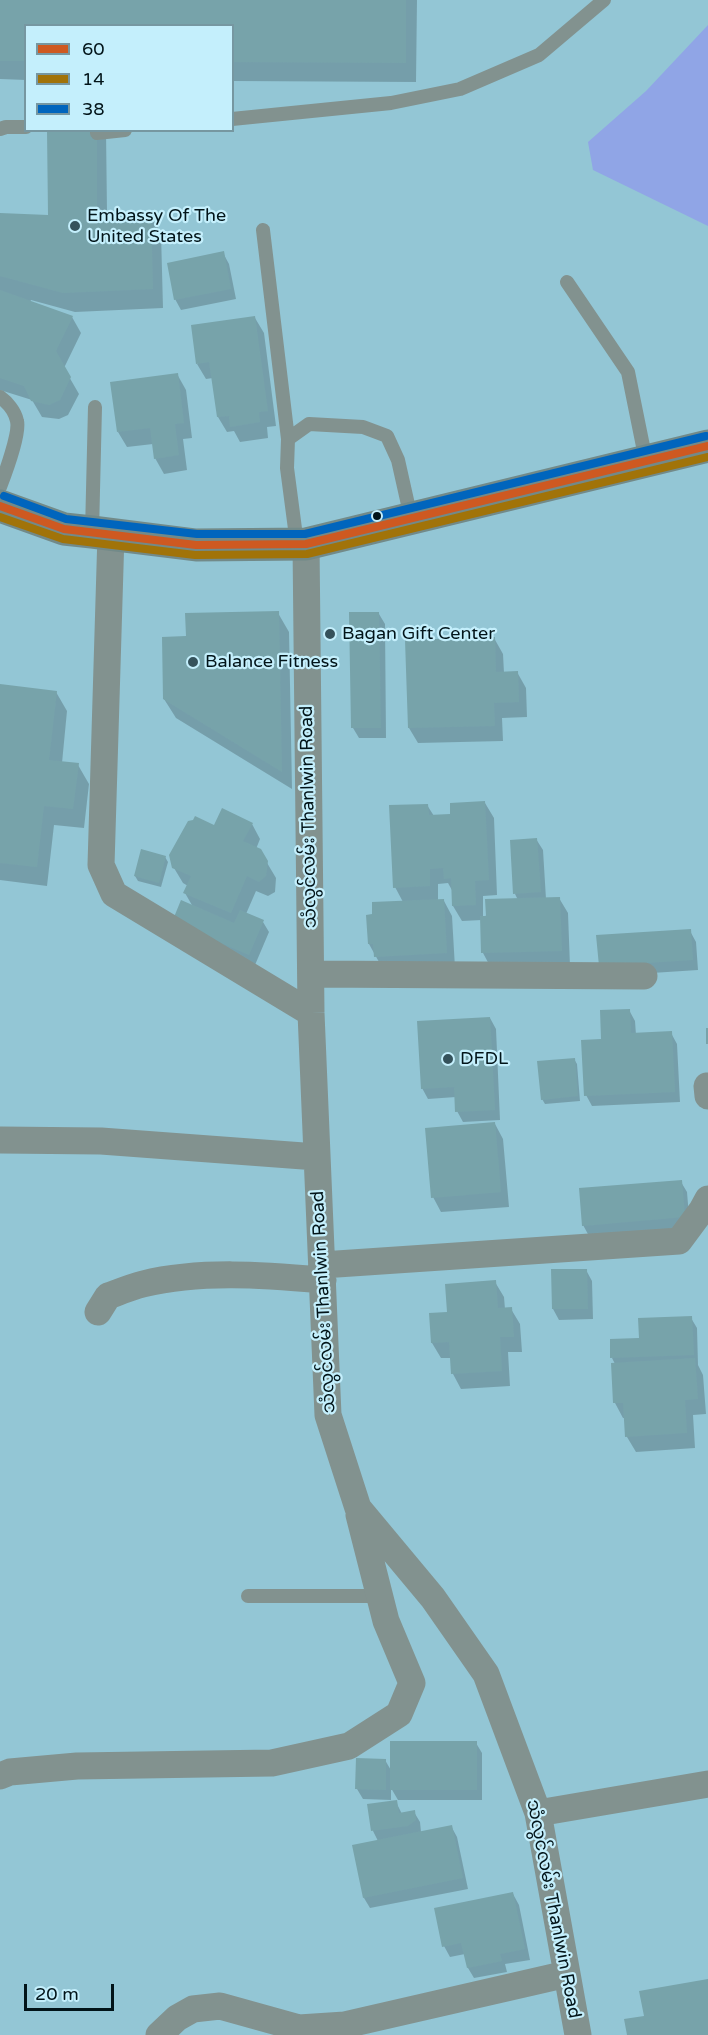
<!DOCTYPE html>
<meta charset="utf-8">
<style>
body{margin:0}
#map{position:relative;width:708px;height:2035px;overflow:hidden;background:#93c6d5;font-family:"Varela Round",sans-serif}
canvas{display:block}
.legend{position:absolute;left:24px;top:24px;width:210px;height:108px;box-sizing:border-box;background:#c4effc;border:2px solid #7697a1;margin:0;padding:8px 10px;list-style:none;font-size:18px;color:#021419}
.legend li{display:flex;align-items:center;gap:12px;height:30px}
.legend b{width:30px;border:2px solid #7697a1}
.scale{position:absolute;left:24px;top:1984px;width:90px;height:27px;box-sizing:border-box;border:3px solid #021419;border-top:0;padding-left:8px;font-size:18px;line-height:21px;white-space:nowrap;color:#021419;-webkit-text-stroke:4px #c4effc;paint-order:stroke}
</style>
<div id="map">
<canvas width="708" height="2035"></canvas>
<ul class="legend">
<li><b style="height:8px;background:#ce5921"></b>60</li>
<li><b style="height:8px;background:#a17309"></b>14</li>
<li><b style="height:8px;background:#0065bd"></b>38</li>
</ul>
<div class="scale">20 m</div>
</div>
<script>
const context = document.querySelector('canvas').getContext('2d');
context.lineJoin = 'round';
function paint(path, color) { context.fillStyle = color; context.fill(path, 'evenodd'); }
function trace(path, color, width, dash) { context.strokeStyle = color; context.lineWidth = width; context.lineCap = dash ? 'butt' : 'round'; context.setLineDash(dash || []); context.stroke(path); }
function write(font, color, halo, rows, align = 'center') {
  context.font = font + ' "Varela Round","Noto Sans Myanmar",sans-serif'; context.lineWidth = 4.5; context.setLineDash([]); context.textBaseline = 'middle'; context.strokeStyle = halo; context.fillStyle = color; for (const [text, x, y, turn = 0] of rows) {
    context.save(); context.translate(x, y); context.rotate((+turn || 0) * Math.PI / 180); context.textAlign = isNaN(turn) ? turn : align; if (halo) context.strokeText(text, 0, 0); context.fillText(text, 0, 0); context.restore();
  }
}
paint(new Path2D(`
 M708,25V226L593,170L588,142L646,91Z`), '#90a5e6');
paint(new Path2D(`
 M0,0H417L416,82L232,81V26H26V80L0,79Z
 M49,130H106L107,212L150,214L161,233L163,308L75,312L31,300L30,302L72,317L81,333L64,368L79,394L68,415L59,419L42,417L32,400L0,390V214L50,216Z
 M223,253L229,264L236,299L181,310L175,299Z
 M255,318L264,333L276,426L267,427L268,438L240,442L234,431L227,432L218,417L213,378L206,379L197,364Z
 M177,374L186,390L192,438L183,439L187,470L164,474L155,458L153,444L127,447L118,432Z
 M278,613L289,632L292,789L176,718L164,699Z
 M379,614L385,624L386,738H359L353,728Z
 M494,638L503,654L504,673L517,672L526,688L527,717L502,718L503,741L418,743L409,728Z
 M0,686L56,692L67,711L62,763L78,765L89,784L84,828L54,825L47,886L0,880Z
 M485,803L494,818L497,895L483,896V917L518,900L515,894L536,839L543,850L546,899L559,898L568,913L570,966L491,968L483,953L482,920L462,921L453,906V892L448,883L438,884V901H444L452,916L455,968L384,971L369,944L403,902L395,887L427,805L434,816H452Z
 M252,824L260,839L256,849L260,851L276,878L275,892L268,896L256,891L246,914L263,922L269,932L255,965L180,932L193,907L185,893L188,886L183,883L174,868L214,827Z
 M165,857L168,862L161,887L138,881L135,876Z
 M690,931L696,942L698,970L606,976Z
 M629,1010L635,1021L636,1035L671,1033L677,1044L680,1102L592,1106L586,1095L603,1040Z
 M490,1018L496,1029L500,1120L463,1122L457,1111L456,1097L428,1099L422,1088Z
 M574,1059L577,1064L580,1101L545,1104L542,1099Z
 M495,1124L503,1139L509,1207L441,1212L433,1197Z
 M681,1182L687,1192L690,1228L589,1236L583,1225Z
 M553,1270H586L592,1281L593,1319L559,1320L553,1309Z
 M495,1282L504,1297L505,1309H511L520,1324L522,1352H508L510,1386L461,1389L453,1374L452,1358H441L432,1343L431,1314L449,1313Z
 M691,1318L697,1328L698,1365L703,1375L706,1414L693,1415L695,1448L636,1452L627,1437L626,1418H623L615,1403V1364L612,1358L640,1339Z
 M476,1743L482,1753V1800H398L391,1788V1800L363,1799L357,1789L385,1760L392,1772Z
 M396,1802L402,1814L414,1812L420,1822L421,1832L451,1826L457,1837L468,1889L370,1908L364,1898L378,1841L373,1831L369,1805Z
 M513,1894L519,1905L530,1960L505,1964L507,1972L474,1978L468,1968L465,1954L450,1957L444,1946Z`), '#0003');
paint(new Path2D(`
 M0,0H406V63L232,62V26H26V61H0Z
 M47,130H97V210L151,212L153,289L63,293L0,276V213L48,215Z
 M224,251L231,289L174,300L167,263Z
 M0,290L73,316L56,351L71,377L60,400L49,405L31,401L24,386L0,378Z
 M255,316L268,411L259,412L260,422L230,427L229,416L217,417L209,362L196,364L191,325Z
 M178,373L184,423L175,424L179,455L154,459L150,428L117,432L110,382Z
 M279,611L282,772L163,699L162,637L186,636L185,613Z
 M349,612H379L381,728H351Z
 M495,637L496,672L518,671L519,702L494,703L495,726L408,728L405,640Z
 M0,684L57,691L49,760L79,763L73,809L44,806L37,867L0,863Z
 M485,801L489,880L475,881L476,905L452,906L451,878L444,879L443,868L430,869V886L393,888L389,805L428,804L429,815L450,814V803Z
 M222,808L253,823L243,841L261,849L268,861L266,876L259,882L247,876L231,913L183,893L191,876L172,868L169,855L188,821L193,820L195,816L214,825Z
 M537,838L541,892L513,894L510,840Z
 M141,849L166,856L159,883L134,876Z
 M560,897L562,951L481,953L480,916H486L485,899Z
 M444,899L447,953L374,957L373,944H368L366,915L372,914V902Z
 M181,900L234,923L240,910L264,920L249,955L172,922Z
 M691,929L693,960L599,966L596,935Z
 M630,1009L631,1033L672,1031L675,1092L584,1096L581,1040L601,1039L600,1010Z
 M490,1017L495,1110L455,1112L454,1087L421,1089L417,1021Z
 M706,1028H708V1044H706Z
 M575,1058L578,1096L541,1100L537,1061Z
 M495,1122L501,1192L431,1198L425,1128Z
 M682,1180L685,1217L582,1226L579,1188Z
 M551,1269H587L588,1309H552Z
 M496,1280L498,1308L512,1307L514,1337H500L502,1371L451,1374L449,1342L431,1343L429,1313L447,1312L445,1284Z
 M692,1316L694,1355L610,1358V1339L639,1338L638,1318Z
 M695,1358L698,1399L685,1400L687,1433L625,1437L623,1403H613L611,1363Z
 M390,1741H477V1790H390Z
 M356,1758L386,1759V1790L355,1789Z
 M397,1800L399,1813L415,1810L416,1820L408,1826L371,1831L367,1804Z
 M452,1825L463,1878L363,1898L352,1845Z
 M513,1892L525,1949L500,1954L502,1961L467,1968L461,1943L442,1947L434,1908Z
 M708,1979V2035H627L624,2019L644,2016L639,1991Z`), '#77a3aa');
trace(new Path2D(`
 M232,119L391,103L460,89L539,55L604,0
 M0,129L6,127H26
 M97,133L125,130
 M263,230L288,439
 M567,282L628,372L646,461
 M0,397C7,402 15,411 17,421C20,433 5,474 0,487
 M92,532L95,407
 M297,544L287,468L288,439L309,424L363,427L387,436L398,460L411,518
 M248,1596H379`), '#82928f', 14);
trace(new Path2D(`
 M111,534L101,865L114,894L311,1013
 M306,544L311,1013L328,1415L358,1508L433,1598L486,1674L538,1813L578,2035
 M311,974L644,976
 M707,1086L708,1096
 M0,1140L101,1141L317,1157
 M322,1265L679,1241L702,1210L708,1199
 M98,1312L108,1296C119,1292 131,1287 143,1284C201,1270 263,1275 323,1280
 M0,1776L10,1772L77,1766L272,1763L349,1746L399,1714L412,1683L386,1621L359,1515
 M538,1813L708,1784
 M159,2035L177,2018L193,2009L220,2006L299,2028L345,2025L567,1974`), '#82928f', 27);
trace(new Path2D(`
 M0,506L64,529L92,532L196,545L306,544L708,446`), '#728a89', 33);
trace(new Path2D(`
 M0,506L64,529L196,545L306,544L708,446`), '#ce5921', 8);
trace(new Path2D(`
 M0,517L63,539L195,555L307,554L708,457`), '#a17309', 8);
trace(new Path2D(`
 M4,496L66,519L197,534H305L706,436`), '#0065bd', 8);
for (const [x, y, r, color] of [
 [75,226,6,"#35525b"],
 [377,516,5,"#021419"],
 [330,634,6,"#35525b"],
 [193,662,6,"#35525b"],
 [448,1059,6,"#35525b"]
]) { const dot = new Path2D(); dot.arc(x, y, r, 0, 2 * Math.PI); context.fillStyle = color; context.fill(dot); trace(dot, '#c4effc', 2); }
write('18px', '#021419', '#c4effc', [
 ["Embassy Of The",87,216],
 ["United States",87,237],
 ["Bagan Gift Center",342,634],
 ["Balance Fitness",205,662],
 ["DFDL",460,1059]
], 'left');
write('18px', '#021419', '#c4effc', [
 ["သံလွင်လမ်း Thanlwin Road",309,817,-91],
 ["သံလွင်လမ်း Thanlwin Road",324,1302,-93],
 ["သံလွင်လမ်း Thanlwin Road",553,1909,79]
]);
</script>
